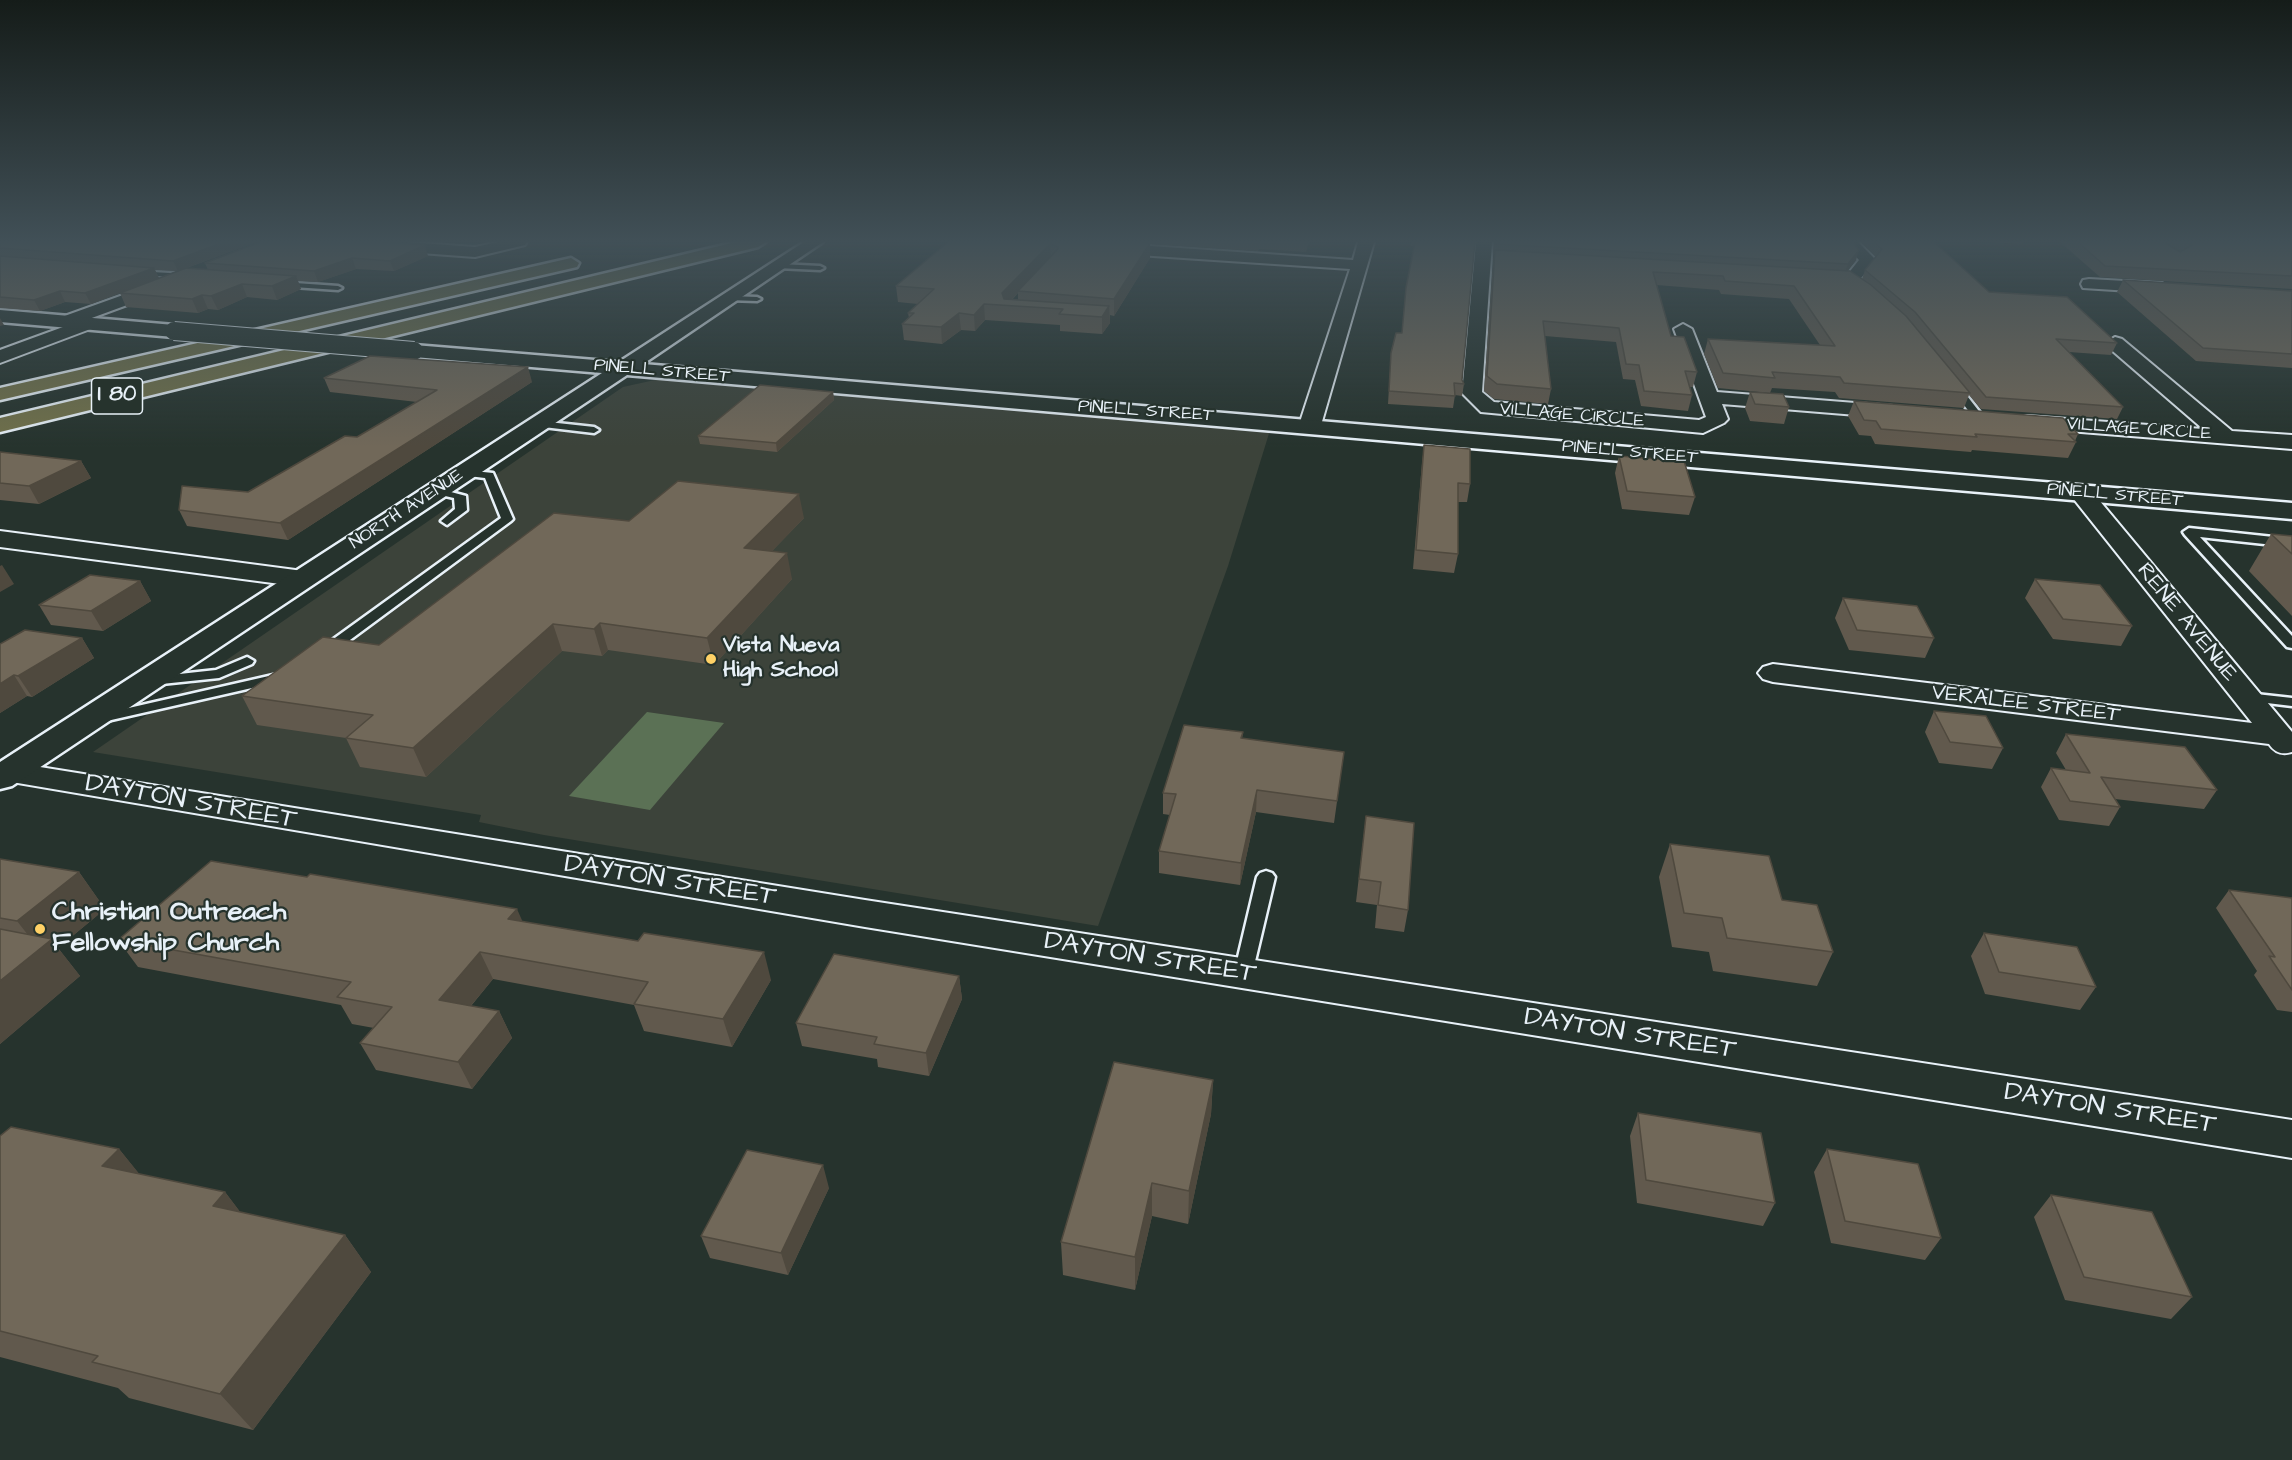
<!DOCTYPE html>
<style>
body{margin:0}
canvas{display:block;background:#26332d}
</style>
<canvas width="2292" height="1460"></canvas>
<script>
const context = document.querySelector('canvas').getContext('2d');
context.lineJoin = 'round';
function paint(path, color) { context.fillStyle = color; context.fill(path, 'evenodd'); }
function trace(path, color, width, dash) { context.strokeStyle = color; context.lineWidth = width; context.lineCap = dash ? 'butt' : 'round'; context.setLineDash(dash || []); context.stroke(path); }
function write(font, color, halo, rows, align = 'center') {
  context.font = font + ' "Architects Daughter",sans-serif'; context.lineWidth = 4.5; context.setLineDash([]); context.textBaseline = 'middle'; context.strokeStyle = halo; context.fillStyle = color; for (const [text, x, y, turn = 0] of rows) {
    context.save(); context.translate(x, y); context.rotate((+turn || 0) * Math.PI / 180); context.textAlign = isNaN(turn) ? turn : align; if (halo) context.strokeText(text, 0, 0); context.fillText(text, 0, 0); context.restore();
  }
}
paint(new Path2D(`
 M673,376L1271,427L1228,566L1098,926L544,835L479,822L481,815L93,752L623,387Z`), '#3c433a');
paint(new Path2D(`
 M647,712L724,723L650,810L569,796Z`), '#5b7155');
const service = new Path2D(`
 M780,264L820,266L824,268L820,270L777,268Z
 M134,271L188,274L192,276L188,278L137,275Z
 M281,282L338,286L342,288L338,290L278,286L277,284Z
 M731,296L757,297L761,299L757,301L728,300L727,298Z
 M1951,383H1957L1985,419L1984,421H1976L1949,385Z
 M539,421L594,427L599,430L594,433L535,426L534,424Z
 M464,470L493,473L513,519L511,521L331,654H321L319,651L321,648L501,518L485,478L460,475L459,473Z
 M436,488L466,496L467,510L447,525L441,521L455,509L454,498L432,493L430,491Z
 M2189,528L2292,539V547L2200,537L2292,636V648L2287,647L2185,535L2183,532Z
 M247,657L254,661L252,664L219,678L152,685L145,681L152,677L216,670Z
 M282,673L289,677L287,680L98,723L91,719L98,715Z
 M2247,693L2292,698V706L2242,700L2240,697Z
 M1266,871L1272,873L1275,877L1252,974L1250,979L1243,981L1236,979L1234,974L1257,877L1260,873Z`);
const minor = new Path2D(`
 M332,242H407L475,247L498,242H527L525,245L475,257L339,247Z
 M1358,242H1374L1321,425L1318,430H1302L1299,425L1350,269L1108,253L1100,248L1108,243L1353,260Z
 M1476,242H1492L1482,392L1494,402L1699,420L1706,417L1674,329L1683,324L1692,329L1717,392L1893,406L1900,408L1903,412L1900,416L1893,418L1722,404L1728,419L1724,423L1703,433L1481,412L1462,393Z
 M1842,242H1858L1876,260L1857,283L1851,285L1843,280L1859,260Z
 M2089,279L2162,283L2170,288L2162,293L2083,288L2081,284L2083,280Z
 M162,281L170,286L168,290L89,319L96,324L93,328L0,363V350L63,327L56,322L59,318Z
 M2115,337L2122,339L2232,431L2292,435V449L2019,427L2016,422L2019,417L2027,416L2203,429L2108,347L2106,343Z
 M2081,486L2089,488L2292,732V752C2282,755 2275,753 2269,744L1773,682L1763,679L1758,673L1763,667L1773,664L2252,723L2073,498L2069,493L2073,488Z
 M0,531L303,571L312,573L316,579L312,585L303,587L0,547Z
 M9,762L865,900L2292,1120V1158L865,927L0,780V764Z`);
const tertiary = new Path2D(`
 M804,242H823L643,364L2292,503V519L627,375L12,786L0,789V762L602,373L414,357L407,355L404,351L407,347L414,345L619,362Z
 M0,310L174,325L184,331L174,337L0,322Z`);
const motorway = new Path2D(`
 M736,242H766L758,247L0,432V418Z
 M571,258L579,263L577,267L0,400V388Z`);
trace(service, '#e8f1f8', 5);
trace(minor, '#e8f1f8', 4);
trace(tertiary, '#e8f1f8', 5);
trace(motorway, '#e8f1f8', 5);
paint(service, '#26332d');
paint(minor, '#26332d');
paint(tertiary, '#26332d');
paint(motorway, '#70704a');
const tertiaryBridge = new Path2D(`
 M174,331L414,351`);
trace(tertiaryBridge, '#e8f1f8', 20, []);
trace(tertiaryBridge, '#26332d', 18);
paint(new Path2D(`
 M0,242H256L187,268L208,270L205,263L428,256L394,271L356,269L318,282L298,281L301,289L277,300L247,297L218,310L208,309L198,313L126,307L120,293L152,281L91,304L65,302L40,311L0,308V309ZM155,270L177,271L159,278Z
 M948,242H1309L1306,252L1259,249L1258,251L1150,244V258L1114,316L1110,315V323L1102,334L1060,331V325L985,320L975,331L961,330L942,344L904,340L902,324L909,318L908,313L918,304L898,302L896,286ZM1018,293V300H1012Z
 M1411,242H1475L1462,380L1464,384L1462,396L1455,395L1453,408L1388,404L1391,353L1402,333L1405,299L1414,246H1411Z
 M1494,242H1853L1856,260L1847,271L1862,279L1865,270L1876,257L1861,242H1934L1989,292L2117,343L2111,355L2069,352L2123,407L2117,419L1981,409L1969,395L1964,408L1839,398L1835,392L1772,388L1770,393L1718,388L1704,354L1708,339L1820,345L1789,299L1721,294L1719,290L1657,285L1671,336L1697,372L1693,387H1690L1692,395L1688,411L1641,406L1635,380L1623,379L1616,342L1545,336L1551,389L1548,404L1494,399L1484,391L1493,263L1494,254H1493Z
 M1984,242H2023L2022,244Z
 M2060,242H2164L2180,252L2166,242H2292V289L2100,277Z
 M2123,280L2292,291V368L2196,361L2117,292Z
 M324,378L532,382L288,540L187,526L179,510L248,492L357,437L417,402L330,392Z
 M833,392L834,400L777,452L700,444L698,436Z
 M1750,392L1789,407L1784,424L1750,421L1745,408Z
 M1854,401L2078,434L2075,441L2076,442L2068,458L1972,450L1971,452L1875,444L1871,436L1859,435L1848,416Z
 M1424,445L1470,484L1467,502H1458V554L1454,573L1413,569L1422,463Z
 M0,452L81,461L91,478L39,504L0,500Z
 M1619,456L1695,497L1689,515L1622,509L1615,473Z
 M804,518L771,552L792,579L714,665L608,650L602,656L562,651L426,777L360,767L346,738L257,725L242,696L379,645L629,521Z
 M2271,534L2292,536V616L2249,571Z
 M2035,579L2132,626L2121,646L2053,639L2025,598Z
 M140,581L151,601L103,631L51,625L39,605Z
 M1843,598L1934,638L1925,658L1849,650L1835,618Z
 M82,638L94,658L32,697L27,696L0,713V644Z
 M1934,711L2003,748L1992,769L1939,763L1925,732Z
 M1243,732L1242,739L1341,773L1334,823L1256,812L1240,885L1159,873V851L1170,815L1163,814V793Z
 M2066,734L2217,790L2204,809L2115,799L2120,807L2109,826L2059,820L2041,787L2051,768L2066,770L2056,753Z
 M1366,816L1408,910L1404,932L1375,928L1377,905L1356,902Z
 M1670,844L1782,900L1833,952L1817,986L1713,971L1709,952L1672,947L1659,877Z
 M0,859L79,872L105,909L58,948L80,976L0,1044Z
 M2229,890L2292,898V1012L2277,1010L2254,975L2257,971L2216,908Z
 M523,922L771,980L732,1047L644,1031L634,1005L493,979L471,1006L499,1011L512,1038L472,1089L376,1070L360,1043L374,1028L352,1024L341,1005L138,967L118,940Z
 M1984,933L2096,987L2080,1010L1985,994L1971,956Z
 M959,976L962,999L929,1076L878,1067L877,1059L802,1046L796,1023Z
 M1213,1080L1211,1114L1188,1224L1152,1216L1135,1290L1063,1275L1061,1242Z
 M1638,1113L1775,1203L1763,1226L1637,1203L1630,1136Z
 M0,1136L119,1149L139,1174L225,1192L240,1212L345,1235L371,1272L253,1430L129,1398L118,1388L0,1357Z
 M1827,1149L1941,1238L1925,1260L1831,1243L1814,1172Z
 M829,1188L788,1275L710,1258L701,1236Z
 M2051,1195L2192,1297L2171,1319L2065,1300L2034,1217Z`), '#61594d');
paint(new Path2D(`
 M224,242H256L178,271L173,261Z
 M1150,243V258L1114,316V299Z
 M1050,244L1051,259L1018,291V293L1006,305L1002,293Z
 M425,245L428,256L394,271L390,261Z
 M1859,250L1856,260L1844,275L1848,264Z
 M352,258L356,269L318,282L314,271Z
 M154,268L159,278L91,304L85,293Z
 M296,276L301,289L277,300L272,286Z
 M242,284L247,297L218,310L211,296Z
 M60,291L65,302L40,311L34,300Z
 M202,295L208,309L198,313L192,299Z
 M984,304L985,320L975,331L974,315Z
 M1109,306L1110,323L1102,334V317Z
 M959,313L961,330L942,344L941,327Z
 M0,318L4,325L0,326Z
 M528,367L532,382L288,540L280,523Z
 M833,392L834,400L777,452L776,443Z
 M81,461L91,478L39,504L29,486Z
 M799,494L804,518L750,574L744,548Z
 M787,553L792,579L714,665L707,638Z
 M2,565L14,584L0,592V566Z
 M140,581L151,601L103,631L91,611Z
 M600,623L608,650L602,656L594,629Z
 M553,624L562,651L426,777L413,748Z
 M82,638L94,658L32,697L18,676Z
 M14,675L27,696L0,713V684Z
 M1257,790L1256,812L1240,885L1241,863Z
 M79,872L105,909L58,948L80,976L0,1044V981L39,949L17,921Z
 M517,909L529,936L508,919Z
 M480,952L493,979L453,1027L439,1000Z
 M764,952L771,980L732,1047L723,1019Z
 M959,976L962,999L929,1076L926,1053Z
 M499,1011L512,1038L472,1089L458,1062Z
 M1213,1080L1211,1114L1188,1224L1189,1191Z
 M119,1149L150,1187L102,1166Z
 M823,1165L829,1188L788,1275L781,1253Z
 M1152,1183V1216L1135,1290V1257Z
 M225,1192L254,1230L213,1206Z
 M345,1235L371,1272L253,1430L220,1394Z`), '#4f493e');
const building = new Path2D(`
 M0,242H224L173,261L0,248Z
 M260,242H381L425,245L390,261L352,258L314,271L205,263Z
 M948,242H1138L1150,243L1114,299L1018,291L1058,249V247L1050,244L1002,293L1004,299L1109,306L1102,317L1059,314L1063,309L984,304L974,315L959,313L941,327L902,324L914,313H908L934,289L896,286Z
 M1415,242H1475L1462,380L1464,384L1454,383L1455,396L1389,391L1391,353L1396,333H1402L1406,288Z
 M1495,242H1853L1859,250L1848,264L1495,244Z
 M1874,242H1934L1989,292L2067,297L2117,343L2056,339L2123,407L1986,397L1915,312L1865,270L1882,249Z
 M2078,242H2164L2180,252L2192,245L2188,242H2292V276L2105,266Z
 M1495,250L1850,271L1871,285L1906,316L1970,393L1844,383L1840,377L1772,372L1775,378L1723,373L1708,339L1835,346L1794,286L1725,281L1723,276L1653,272L1671,336L1684,337L1697,372L1685,371L1692,395L1644,391L1639,365L1626,364L1619,328L1543,321L1551,389L1497,384L1487,376Z
 M0,256L154,268L85,293L60,291L34,300L0,297Z
 M186,268L296,276L272,286L242,284L211,296L202,295L192,299L120,293Z
 M2123,280L2292,291V354L2203,348Z
 M370,356L528,367L280,523L179,510L182,486L248,492L345,436L357,437L437,390L324,378Z
 M760,385L833,392L776,443L698,436Z
 M1750,392L1783,394L1789,407L1755,404Z
 M1854,401L2063,418L2078,434H2068L2076,442L1975,434L1977,437L1881,429L1876,421L1864,420Z
 M1424,445L1470,449V484L1458,483V554L1416,550Z
 M0,452L81,461L29,486L0,483Z
 M1619,456L1684,461L1695,497L1627,491Z
 M678,481L799,494L744,548L787,553L707,638L600,623L594,629L553,624L413,748L346,738L373,715L242,696L323,637L379,645L554,513L629,521Z
 M2271,534L2292,536V554Z
 M90,575L140,581L91,611L39,605Z
 M2035,579L2100,585L2132,626L2063,619Z
 M1843,598L1917,606L1934,638L1857,630Z
 M25,630L82,638L18,676L14,675L0,684V644Z
 M1934,711L1986,716L2003,748L1950,742Z
 M1184,725L1243,732L1241,738L1344,752L1337,801L1257,790L1241,863L1159,851L1176,794L1163,793Z
 M2066,734L2185,747L2217,790L2101,777L2120,807L2070,801L2051,768L2090,773Z
 M1366,816L1414,823L1408,910L1378,905L1381,882L1359,879Z
 M1670,844L1769,856L1782,900L1817,905L1833,952L1727,938L1722,918L1684,913Z
 M0,859L79,872L17,921L0,918Z
 M211,861L307,877L310,874L517,909L508,919L638,941L644,933L764,952L723,1019L634,1004L648,982L480,952L439,1000L499,1011L458,1062L360,1043L392,1007L337,997L351,982L118,940Z
 M2229,890L2292,898V990L2269,956L2275,957Z
 M0,929L52,939L0,981Z
 M1984,933L2077,947L2096,987L1999,972Z
 M834,954L959,976L926,1053L874,1044L877,1037L796,1023Z
 M1114,1062L1213,1080L1189,1191L1152,1183L1135,1257L1061,1242Z
 M1638,1113L1761,1133L1775,1203L1646,1180Z
 M11,1127L119,1149L102,1166L225,1192L213,1206L345,1235L220,1394L92,1362L98,1356L0,1331V1136Z
 M1827,1149L1918,1164L1941,1238L1845,1221Z
 M747,1150L823,1165L781,1253L701,1236Z
 M2051,1195L2152,1212L2192,1297L2084,1277Z`);
paint(building, '#716859');
trace(building, '#4f493e', 1.5);
const sky = context.createLinearGradient(0, 0, 0, 447);
sky.addColorStop(0, '#151c19');
sky.addColorStop(0.54, '#415057');
sky.addColorStop(1, '#41505700');
context.fillStyle = sky;
context.fillRect(0, 0, 2292, 447);
for (const [x, y, r, color] of [
 [711,659,6,"#ffd166"],
 [40,929,6,"#ffd166"]
]) { const dot = new Path2D(); dot.arc(x, y, r, 0, 2 * Math.PI); context.fillStyle = color; context.fill(dot); trace(dot, '#26332d', 2); }
write('18px', '#e8f1f8', '#26332d', [
 ["PINELL STREET",662,372,5],
 ["PINELL STREET",1146,412,4],
 ["VILLAGE CIRCLE",1572,416,5],
 ["VILLAGE CIRCLE",2139,430,4],
 ["PINELL STREET",1630,453,5],
 ["PINELL STREET",2115,496,5],
 ["NORTH AVENUE",407,510,-33]
]);
for (const [x, y, w] of [
 [117,396,51]
]) { const box = new Path2D(); box.roundRect(x - w / 2, y - 18, w, 36, 4.5); context.fillStyle = '#26332d'; context.fill(box); trace(box, '#e8f1f8', 1.5); }
write('bold 21px', '#e8f1f8', null, [
 ["I 80",117,396]
]);
write('22px', '#e8f1f8', '#26332d', [
 ["RENE AVENUE",2186,623,51],
 ["VERALEE STREET",2026,705,7]
]);
write('bold 22px', '#e8f1f8', '#26332d', [
 ["Vista Nueva",723,646],
 ["High School",723,671]
], 'left');
write('27px', '#e8f1f8', '#26332d', [
 ["DAYTON STREET",191,803,10],
 ["DAYTON STREET",670,882,9],
 ["DAYTON STREET",1150,959,9],
 ["DAYTON STREET",1630,1035,9],
 ["DAYTON STREET",2110,1110,9]
]);
write('bold 27px', '#e8f1f8', '#26332d', [
 ["Christian Outreach",52,913],
 ["Fellowship Church",52,944]
], 'left');
</script>
